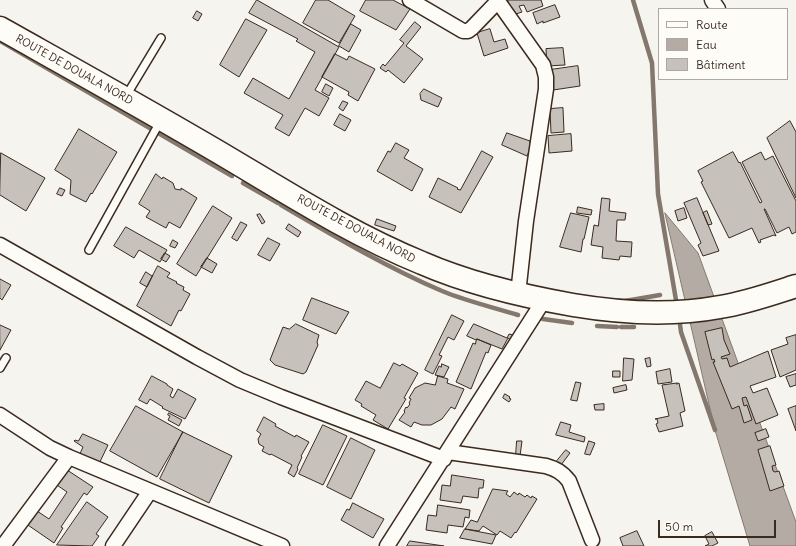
<!DOCTYPE html>
<meta charset="utf-8">
<style>
body{margin:0}
#map{position:relative;width:796px;height:546px;overflow:hidden;background:#f5f4ee;font-family:Delius,sans-serif}
canvas{display:block}
.legend{position:absolute;left:658px;top:8px;width:130px;height:72px;box-sizing:border-box;background:#fdfcf7;border:1px solid #afa8a0;margin:0;padding:5px 7px;list-style:none;font-size:12px;color:#3b2a1e}
.legend li{display:flex;align-items:center;gap:8px;height:20px}
.legend b{width:20px;border:1px solid #afa8a0}
.scale{position:absolute;left:658px;top:520px;width:118px;height:18px;box-sizing:border-box;border:2px solid #3b2a1e;border-top:0;padding-left:5px;font-size:12px;line-height:14px;white-space:nowrap;color:#3b2a1e;-webkit-text-stroke:3px #fdfcf7;paint-order:stroke}
</style>
<div id="map">
<canvas width="796" height="546"></canvas>
<ul class="legend">
<li><b style="height:5px;background:#fdfcf7"></b>Route</li>
<li><b style="height:11px;background:#b4aca4"></b>Eau</li>
<li><b style="height:11px;background:#c7c1bb"></b>Bâtiment</li>
</ul>
<div class="scale">50 m</div>
</div>
<script>
const context = document.querySelector('canvas').getContext('2d');
context.lineJoin = 'round';
function paint(path, color) { context.fillStyle = color; context.fill(path, 'evenodd'); }
function trace(path, color, width, dash) { context.strokeStyle = color; context.lineWidth = width; context.lineCap = dash ? 'butt' : 'round'; context.setLineDash(dash || []); context.stroke(path); }
function write(font, color, halo, rows, align = 'center') {
  context.font = font + ' Delius,sans-serif'; context.lineWidth = 3; context.setLineDash([]); context.textBaseline = 'middle'; context.strokeStyle = halo; context.fillStyle = color; for (const [text, x, y, turn = 0] of rows) {
    context.save(); context.translate(x, y); context.rotate((+turn || 0) * Math.PI / 180); context.textAlign = isNaN(turn) ? turn : align; if (halo) context.strokeText(text, 0, 0); context.fillText(text, 0, 0); context.restore();
  }
}
const water = new Path2D(`
 M665,213L698,253L796,522V546H750L715,430Z`);
paint(water, '#b4aca4');
trace(water, '#84786e', 1);
trace(new Path2D(`
 M633,0L652,63L658,194L677,306
 M0,41L232,176
 M243,183L278,203
 M281,205C334,236 386,267 442,291C466,301 492,307 518,315
 M625,301L660,295
 M679,317L681,332L715,430
 M543,319L572,323
 M597,326L617,327
 M621,327H634`), '#84786e', 4.5);
const building = new Path2D(`
 M257,0L339,47L315,90L329,98L319,116L305,108L289,136L275,128L283,115L244,93L253,78L289,99L315,52L296,41L298,39L249,13Z
 M316,0H328L355,16L339,43L303,23Z
 M366,0H393L410,9L396,30L360,11Z
 M508,0H541L543,6L527,12L524,5L519,6L522,12L513,15Z
 M555,5L560,17L543,23V21L537,24L533,13Z
 M197,11L202,14L198,21L193,18Z
 M246,19L267,30L239,77L220,65Z
 M415,22L421,27L406,46L423,59L404,83L388,70L386,72L380,68L383,64L385,66L404,43L400,40Z
 M351,24L361,30L349,52L339,46Z
 M490,29L494,42L505,39L508,48L484,56L477,33Z
 M563,48L565,65L547,66L546,49Z
 M335,54L347,60L349,56L375,69L358,101L348,95L349,92L322,77Z
 M578,66L580,86L553,90L550,70Z
 M326,84L333,88L329,96L322,92Z
 M424,89L442,98L438,107L421,100L420,94Z
 M343,101L348,103L343,111L339,108Z
 M563,108L564,132L551,133L550,109Z
 M340,114L351,120L345,131L334,125Z
 M790,121L796,132V198L767,138Z
 M79,129L117,152L92,194L91,193L86,202L70,194L71,180L55,170Z
 M507,133L530,141V143L532,145L527,156L502,145Z
 M571,134L572,151L549,153L548,136Z
 M396,143L409,150L404,158L423,169L412,191L377,171L388,151L390,152Z
 M482,151L493,157L461,213L429,197L438,178L458,188L457,189L460,190Z
 M733,152L739,163L740,162L760,203L762,202L742,162L761,152L765,160L773,156L796,201V232L792,234L789,227L777,233L765,209H764L776,236L774,235L760,240L761,242L759,243L752,228L729,238L701,182L703,181L698,171Z
 M1,153L45,178L26,211L0,195Z
 M156,174L162,179L163,177L173,183L175,189L181,190V188L197,198L180,228L169,222L166,228L146,217L150,211L139,204Z
 M60,188L65,190L62,196L57,194Z
 M602,198L610,199L609,211L626,213L625,220H617L616,241L632,242L631,257L620,256L619,260L602,258L603,247L591,245L594,225L598,226Z
 M697,198L719,251L703,256L698,245L701,243L684,203Z
 M213,206L232,218L196,276L177,264Z
 M578,207L592,210L591,215L577,213Z
 M684,208L687,218L678,221L675,211Z
 M707,211L712,224L708,225L703,213Z
 M571,213L589,217L584,239H583L581,252L560,247Z
 M260,214L265,222L262,224L257,215Z
 M377,219L396,226L394,231L375,225Z
 M241,222L247,225L237,241L232,238Z
 M289,224L301,232L298,237L286,229Z
 M126,227L167,250L160,262L139,250L134,258L114,246Z
 M268,238L280,244L270,261L258,255Z
 M173,240L178,243L175,248L170,246Z
 M165,253L170,256L166,262L161,259Z
 M207,258L217,264L212,273L201,267Z
 M158,266L170,273L167,277L177,282L176,283L184,287L183,290L190,294L181,311L179,310L171,326L137,306Z
 M146,272L152,276L153,275L147,287L140,283Z
 M0,279L11,285L2,300L0,298Z
 M312,298L349,312L336,334L303,320Z
 M452,315L464,321L454,340L448,337L439,355L442,356L433,374L425,370Z
 M296,324L319,335L317,342L318,345L306,372L303,374L275,365L270,360L283,327L289,329Z
 M474,324L507,338L509,334L513,335L511,340L508,338L502,349L477,339L476,340L467,336Z
 M0,325L11,330L0,350Z
 M722,328L724,340L730,354L721,357L722,359L727,358L730,367L768,351L776,377L750,386L753,393L767,388L778,415L756,424L746,397L742,398L744,406L747,405L752,420L744,423L739,406L732,409L713,362H715L714,359L712,360L705,332Z
 M796,335V370L780,377L771,350L788,344L786,338Z
 M477,339L491,345L488,353L486,352L471,389L456,382L473,343L475,344Z
 M624,358L634,359L632,380L623,381Z
 M650,358L651,366L647,367L645,359Z
 M394,363L400,366L402,364L418,373L404,398L406,399L388,429L373,420L376,415L361,406L362,404L355,400L366,381L380,388Z
 M442,364L449,367L444,377L435,375L439,366L441,367Z
 M670,369L672,382L658,384L656,372Z
 M613,371H620V377H613Z
 M796,374V385L790,387L786,377Z
 M152,376L167,384V385L173,389L170,396L173,398L178,389L196,399L185,419L162,408L163,407L150,399L147,404L139,400Z
 M438,376L448,379L447,383L464,389L455,409L451,407L442,419L431,425H422L414,422L411,427L399,420L405,412L404,411L406,407L407,408L410,404L409,403L411,399L409,398L415,388L425,383L435,385Z
 M576,382L581,383L577,401L571,400Z
 M677,384L679,383L685,411L680,413L683,426L659,432L656,424L658,423L657,419H655L669,416L662,385L677,383Z
 M626,385L627,390L614,393L613,388Z
 M505,394L510,397L509,398L511,399L509,402L503,398Z
 M604,404V410H595L594,405Z
 M136,406L183,432L157,477L110,451Z
 M796,406V431L788,409Z
 M169,413L182,420L179,426L168,420L170,416L168,415Z
 M264,417L276,424L275,426L295,437L296,435L309,442L301,456L302,457L297,468L298,469L294,477L288,473L292,465L271,454L270,455L262,451L264,447L259,444L258,439L261,434L257,431Z
 M561,422L571,425L569,432L585,437L584,442L556,435Z
 M323,425L347,436L323,485L299,474Z
 M766,429L769,437L758,441L755,433Z
 M183,432L232,456L209,503L160,479Z
 M83,434L108,445L97,468L78,458L83,447L74,441L75,440L78,441Z
 M351,438L375,450L351,499L327,487Z
 M517,441H522L520,456L516,455Z
 M589,441L595,443L590,455L585,454Z
 M770,446L776,465L772,466L773,471L775,472L779,471L784,486L770,491L758,450Z
 M566,450L570,453L561,465L557,461Z
 M64,468L93,487L87,495L84,493L61,527L63,528L54,543L25,523L34,509L49,519L67,492L54,483Z
 M452,475L484,480L483,488H479L478,498L463,496L461,503L440,500L442,485L450,486Z
 M493,489L508,491L506,494L510,497L514,492L518,495L519,493L525,497L527,495L531,498L532,496L537,499L516,533L515,532L511,538L500,531L497,535L483,526L479,531L465,529L471,520L477,522Z
 M87,502L108,517L96,534L99,536L92,546L57,545Z
 M353,503L384,519L373,538L341,520L347,509L349,510Z
 M438,505L470,510L469,518L465,517L463,527L448,525L447,533L426,530L428,515L436,516Z
 M465,529L496,535L492,544L460,538Z
 M637,531L644,546H623L620,538Z
 M712,532L718,543L712,546H705L709,544L705,536Z
 M410,541L444,546H407Z`);
paint(building, '#c7c1bb');
trace(building, '#3b2a1e', 1);
const lane = new Path2D(`
 M126,96L161,38
 M89,250L161,120
 M0,368L6,358`);
const street = new Path2D(`
 M410,0L463,31H468L472,28L498,1
 M497,0L543,65L546,77V89L526,221L518,294
 M712,0L718,9
 M0,245L197,357L240,380L281,397L444,459
 M0,415L50,448L69,457L282,546
 M448,452L546,466C556,469 562,472 569,481L592,540
 M3,546L69,457
 M113,546L150,491
 M387,546L544,300`);
const primary = new Path2D(`
 M0,28C73,69 147,110 220,153C286,192 351,234 422,263C470,284 522,296 573,305C621,313 672,316 720,307C746,303 771,294 796,286`);
trace(lane, '#3b2a1e', 10);
trace(street, '#3b2a1e', 17);
trace(primary, '#3b2a1e', 25);
trace(lane, '#fdfcf7', 7);
trace(street, '#fdfcf7', 14);
trace(primary, '#fdfcf7', 22);
write('11px', '#3b2a1e', '#fdfcf7', [
 ["ROUTE DE DOUALA NORD",74,70,29],
 ["ROUTE DE DOUALA NORD",356,229,28]
]);
</script>
